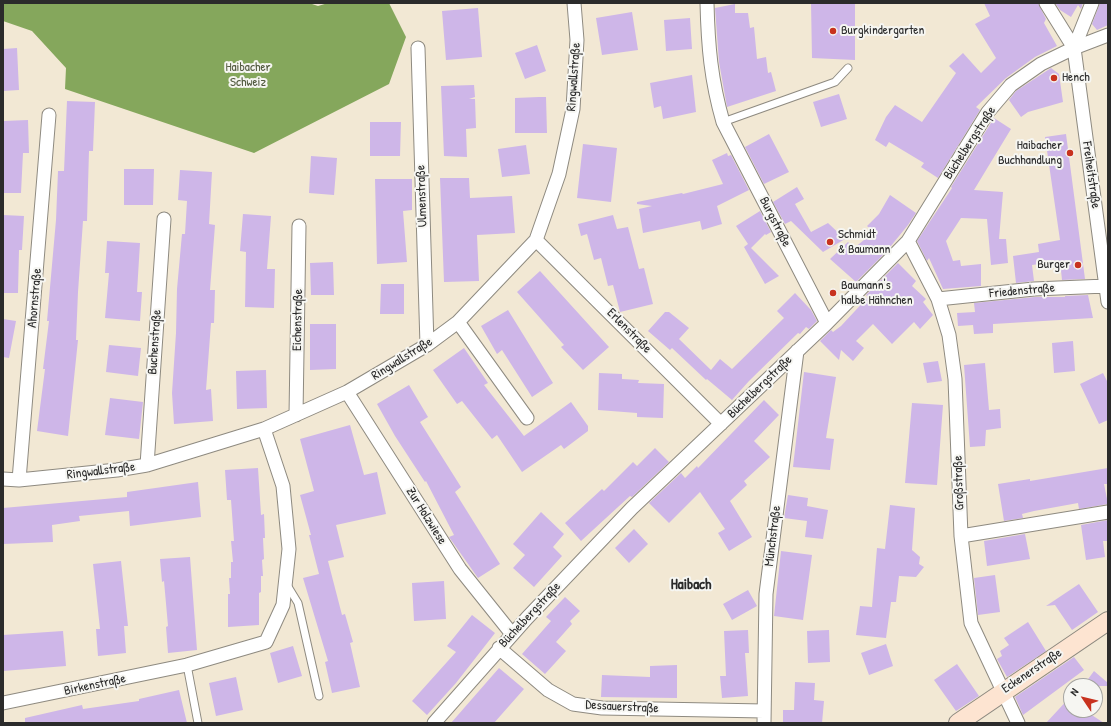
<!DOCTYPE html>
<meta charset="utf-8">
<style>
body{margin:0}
#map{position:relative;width:1111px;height:726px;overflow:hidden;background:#f2e8d4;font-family:"Patrick Hand",sans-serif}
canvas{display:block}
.frame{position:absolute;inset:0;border:4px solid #2b2b2b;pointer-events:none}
.north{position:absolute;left:1063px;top:678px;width:40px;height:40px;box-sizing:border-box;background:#f6f6f2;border:1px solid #a5a5a2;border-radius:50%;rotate:305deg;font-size:11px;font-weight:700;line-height:16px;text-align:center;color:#2b2b2b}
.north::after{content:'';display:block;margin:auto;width:14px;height:18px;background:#c8321e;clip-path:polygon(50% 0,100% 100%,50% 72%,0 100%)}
</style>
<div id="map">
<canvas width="1111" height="726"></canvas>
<div class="frame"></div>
<div class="north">N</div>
</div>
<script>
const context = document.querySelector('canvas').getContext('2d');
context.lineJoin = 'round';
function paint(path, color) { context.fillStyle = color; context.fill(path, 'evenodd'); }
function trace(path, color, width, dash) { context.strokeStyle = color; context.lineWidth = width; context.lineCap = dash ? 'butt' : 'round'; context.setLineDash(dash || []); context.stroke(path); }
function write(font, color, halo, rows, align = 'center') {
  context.font = font + ' "Patrick Hand",sans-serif'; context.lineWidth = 4; context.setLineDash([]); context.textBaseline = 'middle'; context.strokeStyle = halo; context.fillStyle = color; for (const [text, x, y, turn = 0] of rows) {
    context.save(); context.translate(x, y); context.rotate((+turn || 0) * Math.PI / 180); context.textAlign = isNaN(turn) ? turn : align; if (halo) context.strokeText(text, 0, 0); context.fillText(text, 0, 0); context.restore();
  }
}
paint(new Path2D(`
 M3,3H309L318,6L328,3H389L406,37L389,84L254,153L65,89L66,68L32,31L3,21Z`), '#85a75c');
paint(new Path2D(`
 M811,3H855V60L812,58Z
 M984,3H1038L1046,19L1044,23L1057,46L1035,57L1006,78L976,107L980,110L938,178L921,167L924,163L889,142L886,147L875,140L886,117L895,105L922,122L956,73L949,66L963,53L981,73L996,58L975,24L990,16Z
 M1055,3H1083L1081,9L1078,5L1071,17L1060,10Z
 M1100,3H1108V25L1097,30L1092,24Z
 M735,4V13H748L750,28L754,27L757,59L766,57L768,73L771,72L776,91L727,107L719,62L715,8Z
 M478,8L482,57L446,60L442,11Z
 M632,12L638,50L602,55L596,18Z
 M690,18L692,49L666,51L664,20Z
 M537,45L546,71L525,79L515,53Z
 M17,48L19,90L3,91V49Z
 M1051,68L1059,74L1063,102L1028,112L1021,117L1009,100L1016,91Z
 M692,75L696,112L663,119L661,106L654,108L650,83Z
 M474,85L475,97L469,99H475L476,128L466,129L467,157L444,156L441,86Z
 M839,94L847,119L821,127L813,102Z
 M539,97H546L547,133H515V98Z
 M67,101L95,102L93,151H89L87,221H83L78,292L76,340H78L68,436L37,431L45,369H43L49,321H47L56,220L58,171H64Z
 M994,118L1011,129L974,190L1003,192L999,239H1006L1008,263L991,265L987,219L961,218L946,241L953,261L960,260L961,266L981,264V286L943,289L929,258L927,261L917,241L952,188L951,187Z
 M28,120L29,153H23L21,193H3V121Z
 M370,122H401L400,156H370Z
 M769,134L789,172L764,184L745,147Z
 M1066,134L1085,279L1062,280L1060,261L1032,265L1034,281L1016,283L1013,256L1039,252L1038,244L1060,240L1045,137Z
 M583,144L617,148L611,202L577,198Z
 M526,145L530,174L502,177L498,149Z
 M727,153L728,156L731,155L749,190L717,206L722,224L702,230L700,221L643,233L639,209L652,206L637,204V202L682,193L683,194L723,184L712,160Z
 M311,156L337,158L334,195L309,193Z
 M124,169H154L153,205H124Z
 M180,170L212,172L209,224L215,225L210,290H215L214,323H211L206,390L211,389L213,421L174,424L172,393L176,333L177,289L182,234H185L187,201L178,200Z
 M440,178H469L470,198L512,196L515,233L477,235L479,281L444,282Z
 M375,179H412V210L403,211L407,262L377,264Z
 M797,187L804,199L795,204L811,232L828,223L845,239L823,252L791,221L785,224L773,202Z
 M890,195L916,213L908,225L886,252L856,282L830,259L848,242L854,248L874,232L867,226L879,214Z
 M760,211L771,232L766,235L765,234L751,248L779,276L765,284L744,247L748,244L736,226Z
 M243,214L271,216L267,269H275L274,308L245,307L246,252L240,251Z
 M3,215L24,216L22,250H19L18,293H3Z
 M613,215L617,229L628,227L639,269L644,268L653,304L620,312L613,285L608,286L601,258L594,260L587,234L581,236L578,224Z
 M107,241L140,243L137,292H142L140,321L105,318L109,273H105Z
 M333,262L334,295H311L310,263Z
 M898,263L916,281L912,286L926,299L923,302L933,315L920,329L914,322L892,344L873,324L856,341L864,348L853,361L841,350L839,360L820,341L831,330L833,332L841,326L868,297L866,295Z
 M540,271L609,347L583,370L561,347L564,345L517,292Z
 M381,284H404V314H380Z
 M795,293L811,310L817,321L809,329L806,327L800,334L798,333L749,381L732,400L707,379L706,380L672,348L670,350L648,331L665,312H669L689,328L679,339L711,370L720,359L732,369L784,318L777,311Z
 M1088,295L1093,318L993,324V333L974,334L973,325L958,326L957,313L975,312L974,303L1035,297H1065V296Z
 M508,310L553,383L532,397L502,350L497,354L481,326Z
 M3,319L16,321L9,358L3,357Z
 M310,324H336V369L310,370Z
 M1073,341L1075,371L1054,373L1052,343Z
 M109,345L141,348L138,376L106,372Z
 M464,348L488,383L484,385L524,436L571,402L588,426V431L564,449L561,445L522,472L497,435L492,439L462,401L457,404L433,370Z
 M938,361L942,381L927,383L923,363Z
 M985,363L989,410L1000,409L1001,428L986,430L985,446L970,447L964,365Z
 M266,370L267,408L237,409L236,371Z
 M804,372L836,377L826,438L834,439L830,470L793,467Z
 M599,373L622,374V379L639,380L638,383L664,384L663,418L637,417V413L598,410Z
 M1103,373L1108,383V420L1099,424L1080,384Z
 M409,385L428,417L420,422L461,487L455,492L500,564L478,578L449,537L454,535L426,481L425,482L395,436L377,404Z
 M110,398L143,402L139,439L105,435Z
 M764,400L779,415L754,441L770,457L744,481L747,485L730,501L752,537L729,551L718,533L725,529L700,492L669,523L649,503L681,473L685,478L697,466L698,468Z
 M912,403L943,405L937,485L905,483Z
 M350,425L364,475L377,472L386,514L336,525L344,557L328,561L342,615L345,614L353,642L350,643L360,687L332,693L325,662L328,661L303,578L319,574L309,535H311L300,495L314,491L300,439Z
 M655,448L669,462L632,497L630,496L581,541L565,523L602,489L604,491L633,462L637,466Z
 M258,468L261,515L264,514L265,538H263L264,559L262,560L263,576H261V592L259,593V625L228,627V594H230L229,578H231V562H233L231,541H234L231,500H227L225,470Z
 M1108,468V484H1104L1108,504L1079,509L1078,503L1034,511L1022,514L1023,518L1004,521L998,484L1030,479V481Z
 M198,482L201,517L130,526L129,511L79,516L80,521L52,525L53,542L3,544V508L127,497V492Z
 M788,495L808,498L807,506L828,510L823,539L805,537L807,521L784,518Z
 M890,505L915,508L912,550L920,557L919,564L924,567L916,577L899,576L896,602H891L886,638L856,635L860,606L872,607L877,548L885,549Z
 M541,512L564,534L553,547L562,556L534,587L513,568L525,555L513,544Z
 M1108,520V541H1103L1105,557L1086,560L1081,525Z
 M634,529L648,544L629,563L615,548Z
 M1025,534L1030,559L987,566L984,541Z
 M781,551L812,555L803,620L774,616Z
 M190,557L197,650L168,653L166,627L168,626L164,581L162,582L160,559Z
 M121,561L128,626H124L126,653L98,656L96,629H100L93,564Z
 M995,575L1000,612L978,615L974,578Z
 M444,581L446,619L414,621L412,583Z
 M1079,584L1098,612L1072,630L1055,605L1046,606Z
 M748,590L757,606L732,620L723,604Z
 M565,597L580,611L570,621L572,624L556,642L566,651L545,674L522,654L551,621L546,617Z
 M472,615L495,633L456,683L427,715L412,701L456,652L447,646Z
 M1028,622L1046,651L1007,677L997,659L1002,656L1000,651L1009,645L1004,638Z
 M748,630L749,653H745L748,696L722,698L720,676H726L724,631Z
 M829,630L830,662L808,663L807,631Z
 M63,631L66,666L3,671V635Z
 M886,644L893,666L869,675L861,653Z
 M293,646L302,676L278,683L270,653Z
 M1074,657L1084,670L1023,715L1015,697Z
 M957,664L979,696L956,711L934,680Z
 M677,665V698L601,697L602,675L650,677V666Z
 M499,668L524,689L494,723H451Z
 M1094,671L1108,683V686H1083Z
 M236,677L243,710L216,716L209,683Z
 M795,682L815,683L814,700L824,701L822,723H783V710H794Z
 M179,690L187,723H25V718L82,705L83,709L139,701V699Z
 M1071,696V710H1084L1104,723H1046Z`), '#ceb6e8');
const lane = new Path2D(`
 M723,122L835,82L848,68
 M287,585L298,603L319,696
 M187,665L198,723`);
const street = new Path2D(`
 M707,3C708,46 711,80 723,122L827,323
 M1046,3L1074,48L1108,302
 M418,48L427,345
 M1074,48L1092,3
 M536,240L721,424
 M908,241L938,299L949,335L955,379L961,536L971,623L1018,723
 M938,299L1034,289L1106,286
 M458,322L527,418
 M347,392L460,569L512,634
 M296,415L299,226
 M147,465L164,219
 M3,479L19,480L117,470L147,465L264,429L347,392L427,345L458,322L536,240L559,174L573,109L577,40L574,3
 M19,480L49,115
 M961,536L1108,512
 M499,648L548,690L573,704L602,708L764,711
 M3,703L187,665L266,642L283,605L289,549L283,486L264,429
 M434,723L527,618L632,508L827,323L908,241L988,112L1011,85L1041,64L1074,48L1108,35
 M764,723L766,594L797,351`);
const secondary = new Path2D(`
 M958,723L1108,621`);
trace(lane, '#8e8a80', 9);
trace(street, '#8e8a80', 15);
trace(secondary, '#8e8a80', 20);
trace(lane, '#fff', 7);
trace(street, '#fff', 13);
trace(secondary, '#fde4d1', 18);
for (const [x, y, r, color] of [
 [833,31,4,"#c8321e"],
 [1054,78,4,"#c8321e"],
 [1070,153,4,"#c8321e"],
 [830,242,4,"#c8321e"],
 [1078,265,4,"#c8321e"],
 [833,293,4,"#c8321e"]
]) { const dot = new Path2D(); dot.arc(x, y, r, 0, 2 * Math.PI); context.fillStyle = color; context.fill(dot); trace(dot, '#f6f6f2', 1.5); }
write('13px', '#2b2b2b', '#f6f6f2', [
 ["Burgkindergarten",841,31],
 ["Hench",1062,78],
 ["Haibacher",1062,146,"right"],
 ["Buchhandlung",1062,161,"right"],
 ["Schmidt",838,235],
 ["& Baumann",838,250],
 ["Burger",1070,265,"right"],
 ["Baumann's",841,286],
 ["halbe Hähnchen",841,301]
], 'left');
write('13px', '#50583d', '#f6f6f2', [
 ["Haibacher",248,68],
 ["Schweiz",248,83]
]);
write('13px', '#2b2b2b', '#f6f6f2', [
 ["Ringwallstraße",574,77,-86],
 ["Büchelbergstraße",970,143,-57],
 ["Freiheitstraße",1091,175,82],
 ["Ulmenstraße",422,196,-92],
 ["Burgstraße",775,222,63],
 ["Friedenstraße",1022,291,-5],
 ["Ahornstraße",35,298,-85],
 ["Eichenstraße",298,320,-89],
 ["Erlenstraße",629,331,45],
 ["Buchenstraße",155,342,-86],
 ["Ringwallstraße",402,359,-32],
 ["Büchelbergstraße",760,387,-44],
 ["Ringwallstraße",101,471,-7],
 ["Großstraße",959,483,-92],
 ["Zur Holzwiese",426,516,58],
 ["Münchstraße",773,536,-83],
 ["Büchelbergstraße",530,615,-47],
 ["Eckenerstraße",1032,671,-34],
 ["Birkenstraße",95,685,-12],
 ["Dessauerstraße",622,707,3]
]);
write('bold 15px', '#2b2b2b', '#f6f6f2', [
 ["Haibach",691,585]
]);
</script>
